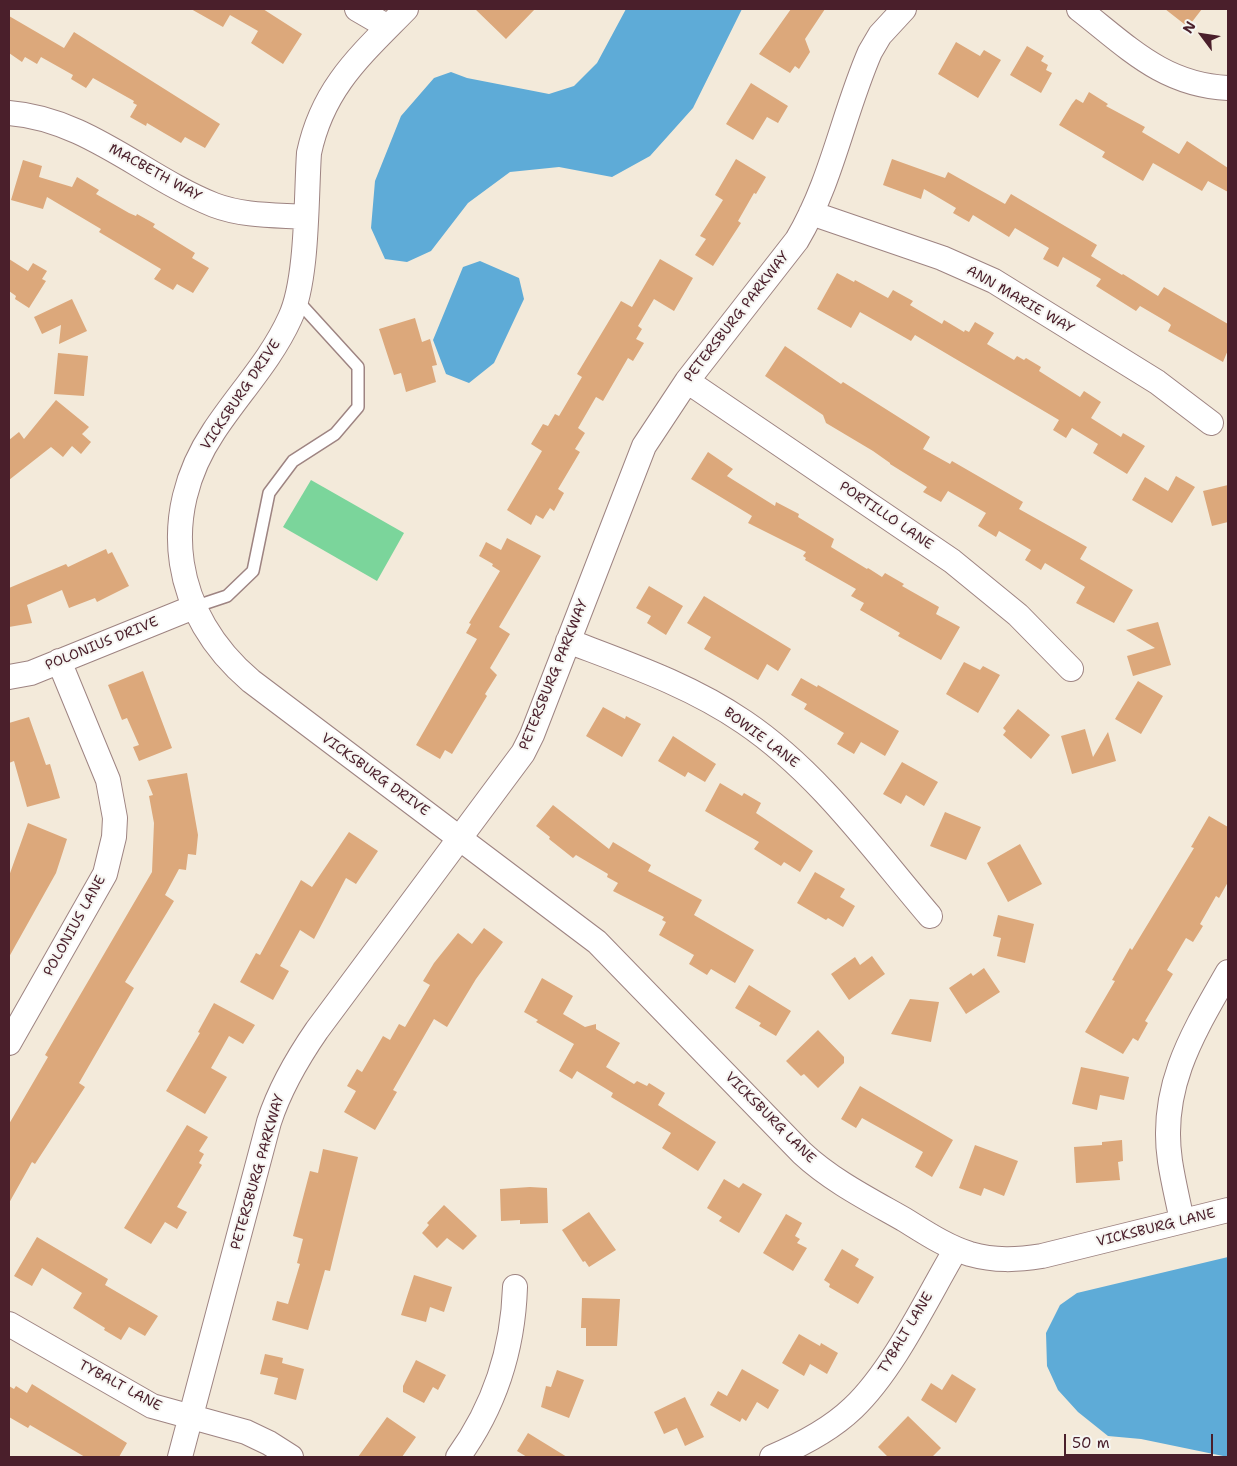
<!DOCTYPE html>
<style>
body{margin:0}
#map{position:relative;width:1237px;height:1466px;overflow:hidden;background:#f3eada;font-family:"Shantell Sans",sans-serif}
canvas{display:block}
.frame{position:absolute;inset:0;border:10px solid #4a1f2b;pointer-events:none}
.north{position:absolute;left:1177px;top:10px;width:50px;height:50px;-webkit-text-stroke:4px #f6f6f2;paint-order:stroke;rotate:301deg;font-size:14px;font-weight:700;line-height:20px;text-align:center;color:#4a1f2b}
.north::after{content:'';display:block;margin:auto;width:18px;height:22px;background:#4a1f2b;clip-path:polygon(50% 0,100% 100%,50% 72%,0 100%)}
.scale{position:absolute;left:1064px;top:1434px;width:149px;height:22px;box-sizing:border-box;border:2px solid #4a1f2b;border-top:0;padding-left:6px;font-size:15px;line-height:18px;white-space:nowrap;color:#4a1f2b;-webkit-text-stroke:4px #f6f6f2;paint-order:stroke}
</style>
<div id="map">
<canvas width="1237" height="1466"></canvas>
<div class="frame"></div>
<div class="north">N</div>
<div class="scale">50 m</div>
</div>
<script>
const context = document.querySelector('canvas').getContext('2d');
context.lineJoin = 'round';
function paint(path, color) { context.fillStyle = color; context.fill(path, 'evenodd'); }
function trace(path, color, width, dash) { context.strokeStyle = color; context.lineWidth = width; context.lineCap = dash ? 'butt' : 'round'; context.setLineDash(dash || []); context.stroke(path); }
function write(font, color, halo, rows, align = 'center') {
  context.font = font + ' "Shantell Sans",sans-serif'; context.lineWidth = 4; context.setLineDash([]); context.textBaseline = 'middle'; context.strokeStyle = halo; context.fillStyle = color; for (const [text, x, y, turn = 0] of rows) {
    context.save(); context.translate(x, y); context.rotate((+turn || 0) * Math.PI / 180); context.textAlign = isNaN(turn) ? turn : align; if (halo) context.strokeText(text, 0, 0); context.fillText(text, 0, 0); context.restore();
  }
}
paint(new Path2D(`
 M311,480L404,533L377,581L283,527Z`), '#7bd59b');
paint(new Path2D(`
 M626,9H742L693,108L650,156L612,177L559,167L510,172L468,203L431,251L407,262L385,259L371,228L375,181L401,116L434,78L451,72L467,78L549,94L574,86L597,63Z
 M480,261L519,278L524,299L494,363L469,383L446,374L433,340L463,267Z
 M1228,1257V1457L1141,1439L1108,1436L1078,1412L1058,1390L1047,1366L1046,1333L1060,1305L1077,1293Z`), '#5eabd7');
paint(new Path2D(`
 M191,9H263L302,34L283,64L251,43L258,31L230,15L223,27Z
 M475,9H535L506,39Z
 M791,9H825L805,39L810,52L799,69L795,66L790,73L759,54Z
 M1165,9H1202L1188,27Z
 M9,16L64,48L74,32L220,124L205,148L185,137L181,143L147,123L146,126L130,117L137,105L133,103L134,101L93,78L86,88L71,79L73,75L41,57L37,64L25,57L22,62L9,53Z
 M956,42L980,56L984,50L1001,60L978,98L938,74Z
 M1027,46L1044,56L1041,61L1048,65L1046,70L1052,73L1041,93L1010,75Z
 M751,83L788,106L778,123L767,117L753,140L726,124Z
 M1089,92L1108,104L1106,106L1145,127L1142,132L1179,154L1187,141L1228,168V192L1208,181L1202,191L1153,163L1143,181L1102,157L1105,152L1059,125L1072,104L1076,99L1083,103Z
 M736,159L766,177L756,194L754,193L738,221L741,223L713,266L695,255L706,239L700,236L723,200L715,195Z
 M892,159L945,178L948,172L1005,204L1011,194L1097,245L1091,256L1122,275L1123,274L1158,296L1164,287L1228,324V350L1223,362L1168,331L1171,325L1169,323L1140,306L1136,311L1096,286L1101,279L1063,257L1058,267L1043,259L1049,248L1015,228L1009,237L973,215L969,222L953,213L956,208L924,189L921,199L883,185Z
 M23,160L42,166L39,177L72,187L77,177L99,190L96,194L129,213L136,216L137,214L155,224L153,227L195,253L192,258L209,268L193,293L177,284L173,290L154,279L161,269L99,232L101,229L47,197L43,209L11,200Z
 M9,259L28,271L33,263L47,271L42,279L46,281L29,308L15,299L16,296L9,291Z
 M660,259L693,278L674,311L654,299L638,326L642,329L636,339L644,343L633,361L628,358L603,401L596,397L578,428L585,433L575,449L580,452L558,489L564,493L554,511L550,508L543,519L536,515L531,525L507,510L542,451L531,444L543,424L548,426L555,414L559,416L582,377L577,374L621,301L632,307Z
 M837,273L854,282L855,280L888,298L893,290L913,301L910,305L942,324L944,320L964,332L965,330L969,332L975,322L994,333L987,344L1014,360L1017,356L1024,360L1026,358L1041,367L1039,371L1080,397L1084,391L1101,402L1091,418L1121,437L1123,433L1145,446L1127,474L1093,453L1098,444L1072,428L1066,438L1053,430L1059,420L915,335L911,341L860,312L851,328L817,309Z
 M72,299L87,331L59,344L61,325L42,334L34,317Z
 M415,318L422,342L430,339L437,365L432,366L436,382L406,392L401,373L394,375L379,329Z
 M785,346L841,384L843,382L930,437L923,449L950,464L952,461L1023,502L1019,509L1087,547L1080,559L1133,590L1114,623L1076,603L1085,587L1045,563L1041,570L1025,560L1031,550L999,531L996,537L978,526L986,513L948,491L941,502L923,492L927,487L890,464V463L873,451L826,423L823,415L765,376Z
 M58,353L88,356L84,396L54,394Z
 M56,400L89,427L82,434L91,442L81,454L72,446L63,457L51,447L9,480V440L19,432L24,439Z
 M708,452L733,469L727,476L775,506L776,502L799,514L798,517L834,539L831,547L867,569L868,568L882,577L885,573L904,584L902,586L939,607L936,614L960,627L941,660L898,636L900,633L860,610L864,603L851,596L856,589L805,560L806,558L803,556L806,552L748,523L752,516L691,479Z
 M1176,476L1195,487L1172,523L1132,500L1145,477L1168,491Z
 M1228,485V522L1212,526L1203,491Z
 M507,538L541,556L499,627L510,634L490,668L497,675L485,694L487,696L452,754L445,750L440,759L416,745L477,639L466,633L471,624L469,623L500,571L492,566L493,564L479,556L486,542L501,550Z
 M106,549L108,554L112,552L129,586L97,602L95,598L69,608L62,590L27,605L32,623L9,627V588L66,564L68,567Z
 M649,586L683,606L666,635L647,623L651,616L636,608Z
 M704,596L791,649L778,671L767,664L758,680L704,649L711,637L687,623Z
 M1158,622L1171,665L1133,676L1127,656L1155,648L1126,630Z
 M964,662L980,670L983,666L1000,675L978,713L946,694Z
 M143,671L172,748L139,761L133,747L139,745L127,718L122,720L108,685Z
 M801,678L817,687L818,685L899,731L885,756L861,742L854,754L837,744L844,733L804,709L807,704L791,695Z
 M1138,681L1163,696L1141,734L1115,719Z
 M603,707L625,719L626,716L641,724L622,757L586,736Z
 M1018,709L1050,735L1031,759L1003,735L1006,731L1003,728Z
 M29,717L46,765L50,764L60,798L27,807L14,761L9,763V723Z
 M1085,729L1093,757L1108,732L1116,761L1072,774L1061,736Z
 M673,736L716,764L705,782L688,772L685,777L658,761Z
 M902,762L938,782L924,806L906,795L901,804L883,794Z
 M187,773L198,835L196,855L188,854L186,870L179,869L165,895L174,901L125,982L134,988L79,1083L85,1087L35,1164L32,1162L9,1203V1124L48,1057L45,1055L152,872L154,823L149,796L153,795L147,780Z
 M720,783L742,796L744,793L761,803L756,813L813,851L800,872L784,862L781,866L754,849L759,842L705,811Z
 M553,805L609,849L613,842L651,865L648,871L702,900L694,915L754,950L735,983L711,969L707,975L689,964L694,955L659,935L666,922L662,920L664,917L613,891L618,883L607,877L608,874L576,855L573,858L549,839L550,837L536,826Z
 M945,812L981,827L966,860L930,846Z
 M1209,816L1228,827V882L1219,898L1216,896L1200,924L1203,926L1193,942L1186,938L1167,970L1173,974L1145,1021L1148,1023L1138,1041L1133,1038L1123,1054L1085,1032L1115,981L1112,980L1130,948L1132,950L1194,848L1191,847Z
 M28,823L67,839L56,873L9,957V876Z
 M349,832L378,851L356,884L346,878L314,939L300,930L280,966L289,971L273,1000L240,982L256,953L260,955L301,880L312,887Z
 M1020,844L1042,884L1008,902L987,863Z
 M815,872L845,889L840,897L855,906L843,927L828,918L826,920L797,903Z
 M998,915L1034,924L1025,963L997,956L1001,938L993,936Z
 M484,928L503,942L476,979L447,1027L434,1019L393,1090L397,1092L375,1130L344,1112L356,1091L347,1086L357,1069L362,1072L383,1036L390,1040L399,1024L405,1027L430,985L423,981L434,963L458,933L472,944Z
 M872,956L885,974L849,1000L831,974L855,957L860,965Z
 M984,968L1000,992L966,1014L949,988L971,973L973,976Z
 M542,978L573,996L563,1014L585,1027L596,1024V1029L620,1043L606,1067L634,1084L637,1081L647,1086L649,1083L665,1093L658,1105L716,1142L698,1171L662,1148L671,1133L611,1097L613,1093L577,1071L572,1079L559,1071L574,1044L536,1022L538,1020L524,1012Z
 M749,985L791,1011L776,1036L759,1026L761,1023L735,1008Z
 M910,999L939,1002L931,1042L891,1034Z
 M214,1003L255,1025L243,1044L229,1036L211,1068L227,1077L205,1114L166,1091L200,1033L198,1032Z
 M818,1030L844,1057V1063L818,1088L804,1074L801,1076L786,1061Z
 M1081,1067L1129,1077L1124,1100L1100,1095L1097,1110L1072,1104Z
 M860,1086L953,1140L932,1177L915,1167L923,1152L862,1118L856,1128L841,1119Z
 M187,1125L208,1137L199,1151L204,1154L199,1163L202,1165L177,1207L187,1212L177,1229L165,1222L151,1244L124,1228Z
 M1122,1140L1123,1161L1118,1162L1120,1180L1076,1183L1074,1147L1102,1145V1142Z
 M975,1145L1018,1161L1004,1196L984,1188L981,1196L959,1188Z
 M323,1149L358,1157L330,1271L325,1270L308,1330L272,1320L277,1301L288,1304L300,1264L297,1263L303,1239L293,1236L310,1171L318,1173Z
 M724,1179L739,1188L743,1183L762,1194L739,1233L719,1221L722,1217L707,1208Z
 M530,1187L547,1188L548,1223L520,1224V1220L501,1221L500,1189Z
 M444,1205L477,1236L463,1250L447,1238L437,1248L422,1233L429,1225L427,1223Z
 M589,1212L616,1250L589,1267L585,1261L583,1262L562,1230Z
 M786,1214L802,1223L795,1236L800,1239L797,1243L807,1248L793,1271L763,1253Z
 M37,1237L108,1279L105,1285L158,1316L145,1336L129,1327L121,1340L104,1330L105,1328L73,1308L82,1293L42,1268L32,1286L14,1276Z
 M842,1249L859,1259L855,1266L874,1277L858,1304L829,1287L830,1284L824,1280Z
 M414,1275L452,1287L444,1312L430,1307L426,1322L401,1315Z
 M582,1298L620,1299L617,1346H586V1328H581Z
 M799,1334L820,1346L821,1343L838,1353L827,1374L810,1364L804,1376L782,1363Z
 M265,1354L283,1358L282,1363L304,1369L296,1400L274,1394L278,1378L260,1374Z
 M416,1360L446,1375L438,1390L433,1387L424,1403L403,1392V1386Z
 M742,1369L779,1390L768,1409L757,1402L746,1421L742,1418L740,1422L710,1405L718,1391L727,1396Z
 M557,1370L584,1380L569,1418L541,1407L546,1386L551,1387Z
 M952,1374L976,1389L956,1423L921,1400L931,1383L942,1390Z
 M32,1384L127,1443L119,1457H85L30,1425L28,1428L9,1417V1386L14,1389L16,1386L27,1393Z
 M685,1397L704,1437L685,1446L677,1428L664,1434L654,1412Z
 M908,1416L941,1448L932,1457H888L878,1447Z
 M387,1417L416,1437L402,1457H358Z
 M528,1433L567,1457H527L517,1451Z`), '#dca87b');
const service = new Path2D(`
 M194,607L227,596L253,571L269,493L293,461L335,434L358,407V367L296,299`);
const minor = new Path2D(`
 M357,9L388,27
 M406,9C361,55 323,87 309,153C306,197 308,280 290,318C271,360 239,393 214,431C157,516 173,615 251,681L597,942L802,1153C832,1181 870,1200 905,1220C926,1233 947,1247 970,1254C995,1261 1017,1260 1042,1256L1228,1210
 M1079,9C1128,47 1163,85 1228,88
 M9,113C87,119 144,177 214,205C243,216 274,215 305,217
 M811,213L942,258L994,281L1157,382L1211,423
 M687,381L952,561L1018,615L1071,669
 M568,641C628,664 690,685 744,722C818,772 872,848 930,916
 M9,677L31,673L194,607
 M9,1043L105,874L114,837L115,818L108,780L59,661
 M1182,1221C1178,1201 1173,1181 1170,1161C1159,1087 1193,1033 1228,972
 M9,1324L152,1406L246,1432L269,1443L291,1457
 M180,1457L269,1122C280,1088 297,1059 317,1030L523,753L532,735L644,446L687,381L797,240C832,181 843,114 870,52L880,35L904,9
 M458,1457C495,1406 513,1350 515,1287
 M772,1457C801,1445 830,1430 853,1408C894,1369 927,1298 956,1249`);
trace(service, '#9e8482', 14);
trace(minor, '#9e8482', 26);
trace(service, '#fff', 11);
trace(minor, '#fff', 24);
write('14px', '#4a1f2b', '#f6f6f2', [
 ["MACBETH WAY",155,173,29],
 ["ANN MARIE WAY",1020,300,30],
 ["PETERSBURG PARKWAY",737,317,-52],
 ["VICKSBURG DRIVE",241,395,-56],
 ["PORTILLO LANE",886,516,34],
 ["POLONIUS DRIVE",102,644,-22],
 ["PETERSBURG PARKWAY",554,675,-68],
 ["BOWIE LANE",761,738,37],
 ["VICKSBURG DRIVE",375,775,36],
 ["POLONIUS LANE",75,926,-61],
 ["VICKSBURG LANE",770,1118,45],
 ["PETERSBURG PARKWAY",258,1172,-74],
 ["VICKSBURG LANE",1156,1228,-14],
 ["TYBALT LANE",906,1333,-59],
 ["TYBALT LANE",120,1386,28]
]);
</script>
